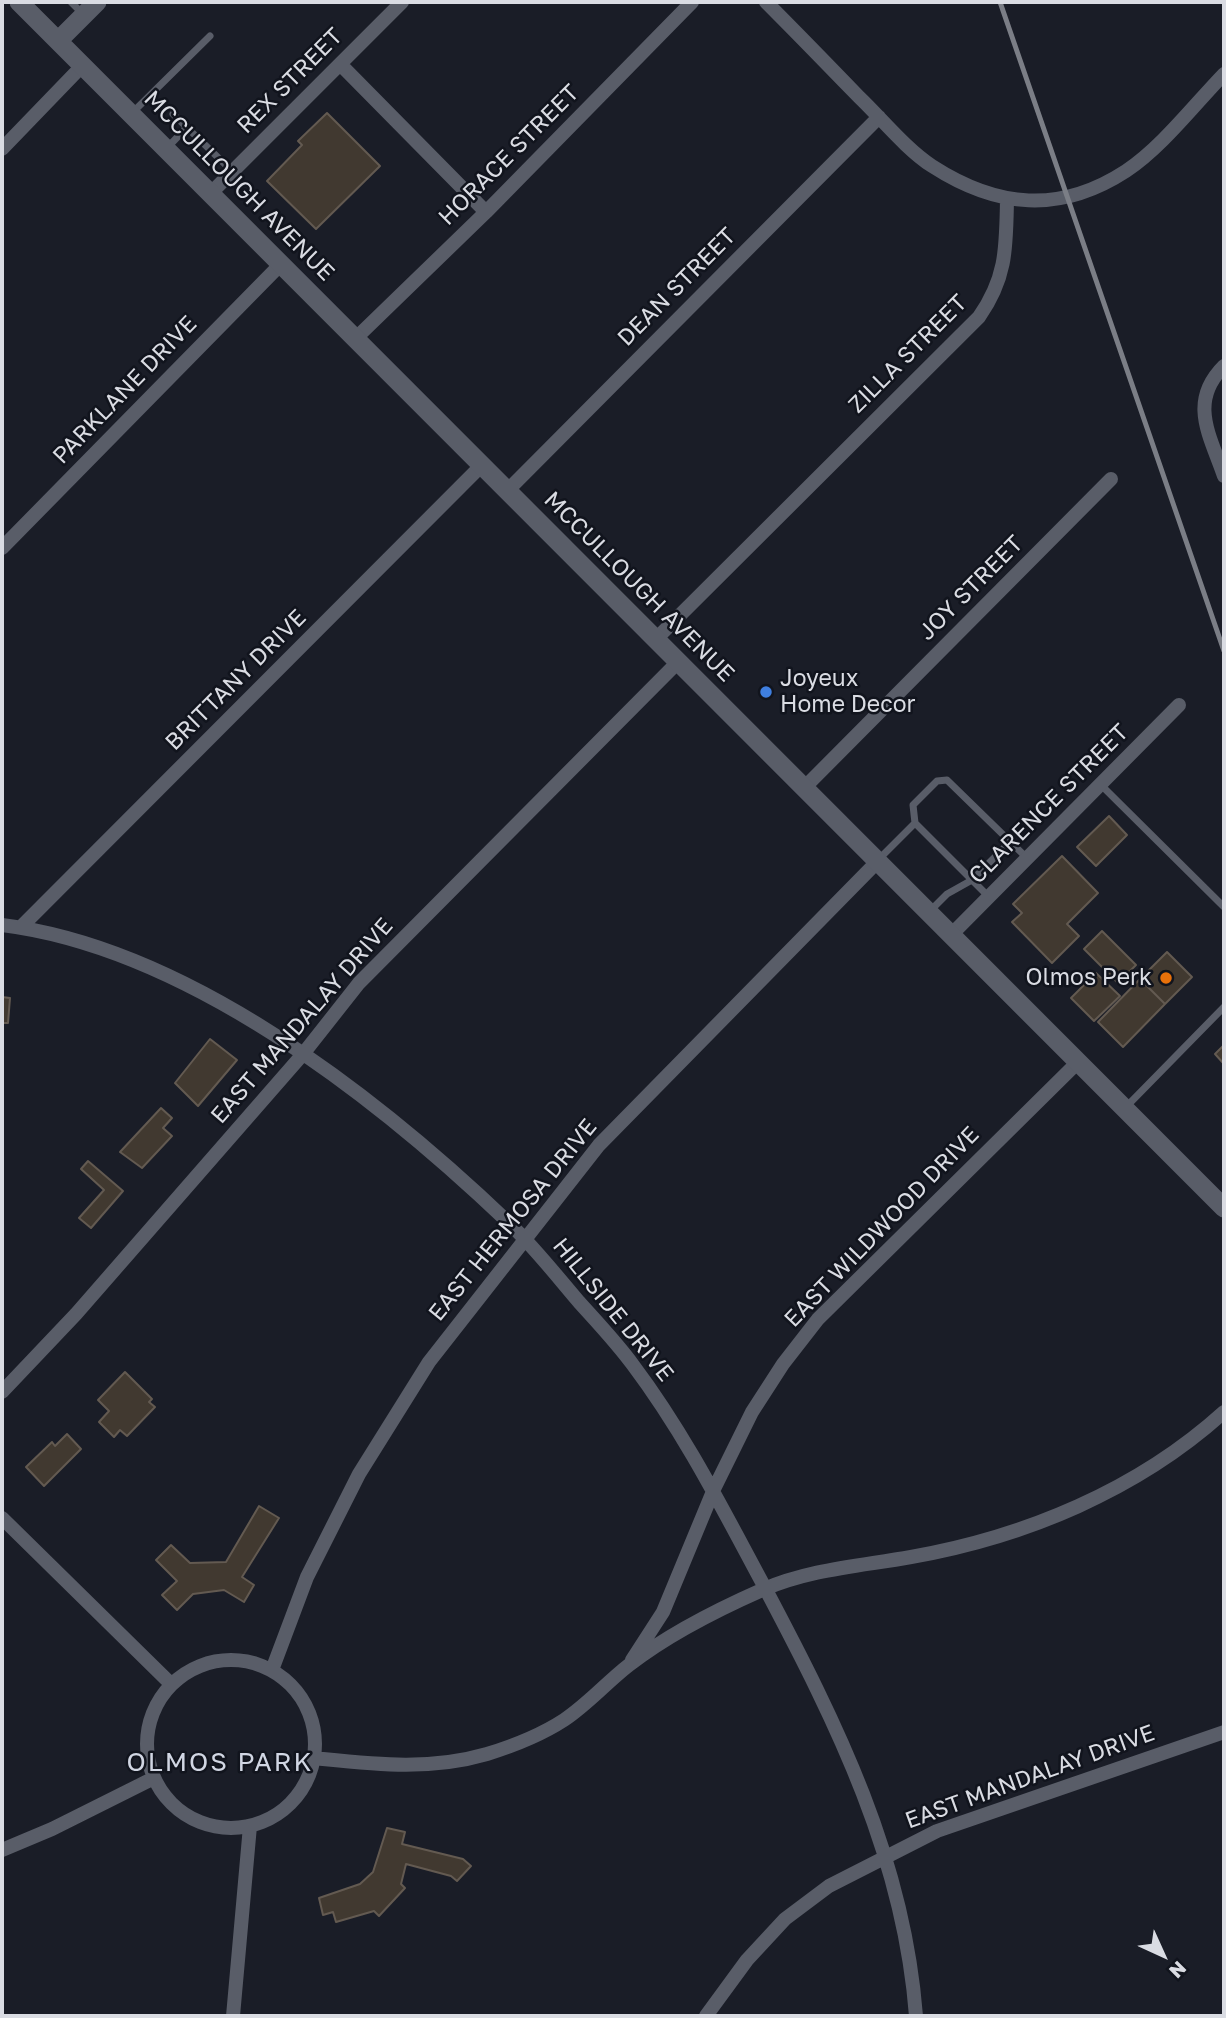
<!DOCTYPE html>
<style>
body{margin:0}
#map{position:relative;width:1226px;height:2018px;overflow:hidden;background:#1a1d27;font-family:"Golos Text",sans-serif}
canvas{display:block}
.frame{position:absolute;inset:0;border:4px solid #dadce3;pointer-events:none}
.north{position:absolute;left:1128px;top:1920px;width:70px;height:70px;-webkit-text-stroke:5px #11141d;paint-order:stroke;rotate:135deg;font-size:19px;font-weight:700;line-height:28px;text-align:center;color:#dadce3}
.north::after{content:'';display:block;margin:auto;width:24px;height:32px;background:#dadce3;clip-path:polygon(50% 0,100% 100%,50% 72%,0 100%)}
</style>
<div id="map">
<canvas width="1226" height="2018"></canvas>
<div class="frame"></div>
<div class="north">N</div>
</div>
<script>
const context = document.querySelector('canvas').getContext('2d');
context.lineJoin = 'round';
function paint(path, color) { context.fillStyle = color; context.fill(path, 'evenodd'); }
function trace(path, color, width, dash) { context.strokeStyle = color; context.lineWidth = width; context.lineCap = dash ? 'butt' : 'round'; context.setLineDash(dash || []); context.stroke(path); }
function write(font, color, halo, rows, align = 'center') {
  context.font = font + ' "Golos Text",sans-serif'; context.lineWidth = 5; context.setLineDash([]); context.textBaseline = 'middle'; context.strokeStyle = halo; context.fillStyle = color; for (const [text, x, y, turn = 0] of rows) {
    context.save(); context.translate(x, y); context.rotate((+turn || 0) * Math.PI / 180); context.textAlign = isNaN(turn) ? turn : align; if (halo) context.strokeText(text, 0, 0); context.fillText(text, 0, 0); context.restore();
  }
}
const building = new Path2D(`
 M327,113L380,166L316,229L267,181L302,145L298,141Z
 M1109,816L1127,835L1096,866L1077,847Z
 M1062,856L1098,893L1067,924L1079,936L1052,963L1012,922L1022,913L1013,904Z
 M1102,931L1136,965L1118,983L1084,949Z
 M1167,952L1192,977L1165,1004L1140,979Z
 M1096,973L1120,996L1094,1021L1071,998Z
 M1140,979L1165,1004L1123,1047L1098,1022Z
 M2,997L10,998L8,1023H2Z
 M210,1039L237,1060L198,1106L175,1083Z
 M1224,1045V1064L1215,1054Z
 M161,1108L172,1118L163,1128L172,1136L142,1168L120,1152Z
 M88,1161L123,1191L91,1228L79,1218L104,1190L81,1169Z
 M125,1372L152,1399L149,1402L155,1407L127,1436L120,1430L114,1437L99,1422L109,1411L98,1400Z
 M67,1434L81,1449L44,1486L26,1467L52,1442L55,1446Z
 M259,1506L279,1518L242,1577L254,1585L244,1602L224,1590L193,1594L177,1610L162,1595L177,1581L156,1560L171,1545L190,1563L226,1562Z
 M387,1828L405,1832L402,1844L463,1859L471,1866L457,1881L451,1876L406,1864L401,1884L405,1888L379,1916L374,1911L336,1922L333,1912L323,1915L319,1898L360,1884L373,1872Z`);
paint(building, '#413930');
trace(building, '#635a51', 2);
trace(new Path2D(`
 M71,2L83,14
 M132,113L210,36
 M173,114L232,171
 M167,148L187,127
 M1101,785L1224,907
 M915,823L989,897
 M879,859L915,823L913,805L937,781L947,780L1028,859
 M929,912L947,894L972,880L1010,842
 M1126,1107L1224,1007`), '#595d68', 7);
trace(new Path2D(`
 M766,2C797,33 828,65 859,97C882,119 906,149 932,166C997,208 1060,214 1126,171C1161,148 1194,105 1224,74
 M340,64L486,212
 M2,149L83,65
 M212,192L402,2
 M356,338L486,212L692,2
 M1224,366C1188,402 1210,435 1224,476
 M508,490L879,117
 M2,548L282,263
 M656,639L979,317C1007,277 1006,247 1007,200
 M804,788L1111,479
 M2,925C187,948 377,1097 509,1223C534,1247 556,1275 579,1302C597,1322 617,1343 633,1365C685,1434 723,1510 764,1586C837,1724 904,1858 916,2016
 M21,927L482,465
 M950,936L1179,705
 M2,1392L76,1314L303,1054L359,983L678,662
 M2,1518L171,1684
 M632,1660L663,1612L714,1489L752,1412L783,1364L818,1319L1077,1063
 M147 1744a84 84 0 1 1 168 0a84 84 0 1 1-168 0Z
 M272,1670L307,1577L359,1474L429,1362L599,1145L877,862
 M314,1758C373,1764 429,1771 487,1754C513,1746 541,1735 564,1720C588,1704 607,1682 629,1665C666,1636 719,1609 762,1590C810,1569 861,1566 911,1557C1025,1537 1138,1490 1224,1412
 M2,1850L52,1829L154,1778
 M233,2016L250,1826
 M706,2016L747,1960L785,1919L829,1886L937,1831L1224,1732`), '#595d68', 14);
trace(new Path2D(`
 M19,2L1224,1208
 M59,40L97,2`), '#595d68', 19);
trace(new Path2D(`
 M1000,2L1224,651`), '#7b7e86', 5);
for (const [x, y, r, color] of [
 [766,692,7,"#3f7fe0"],
 [1166,978,7,"#e8710a"]
]) { const dot = new Path2D(); dot.arc(x, y, r, 0, 2 * Math.PI); context.fillStyle = color; context.fill(dot); trace(dot, '#11141d', 2.5); }
write('23px', '#dadce3', '#11141d', [
 ["REX STREET",290,81,-45],
 ["HORACE STREET",509,155,-45],
 ["MCCULLOUGH AVENUE",239,186,45],
 ["DEAN STREET",677,287,-45],
 ["ZILLA STREET",908,354,-45],
 ["PARKLANE DRIVE",125,390,-46],
 ["MCCULLOUGH AVENUE",639,587,45],
 ["JOY STREET",971,588,-45],
 ["BRITTANY DRIVE",236,680,-45],
 ["CLARENCE STREET",1049,804,-45],
 ["EAST MANDALAY DRIVE",302,1021,-49],
 ["EAST HERMOSA DRIVE",513,1220,-51],
 ["EAST WILDWOOD DRIVE",882,1227,-46],
 ["HILLSIDE DRIVE",613,1310,51],
 ["EAST MANDALAY DRIVE",1030,1777,-20]
]);
write('23px', '#dadce3', '#11141d', [
 ["Joyeux",780,679],
 ["Home Decor",780,705],
 ["Olmos Perk",1152,978,"right"]
], 'left');
context.letterSpacing = '2px';
write('26px', '#d1d6e3', '#11141d', [
 ["OLMOS PARK",220,1763]
]);
context.letterSpacing = '0px';
</script>
